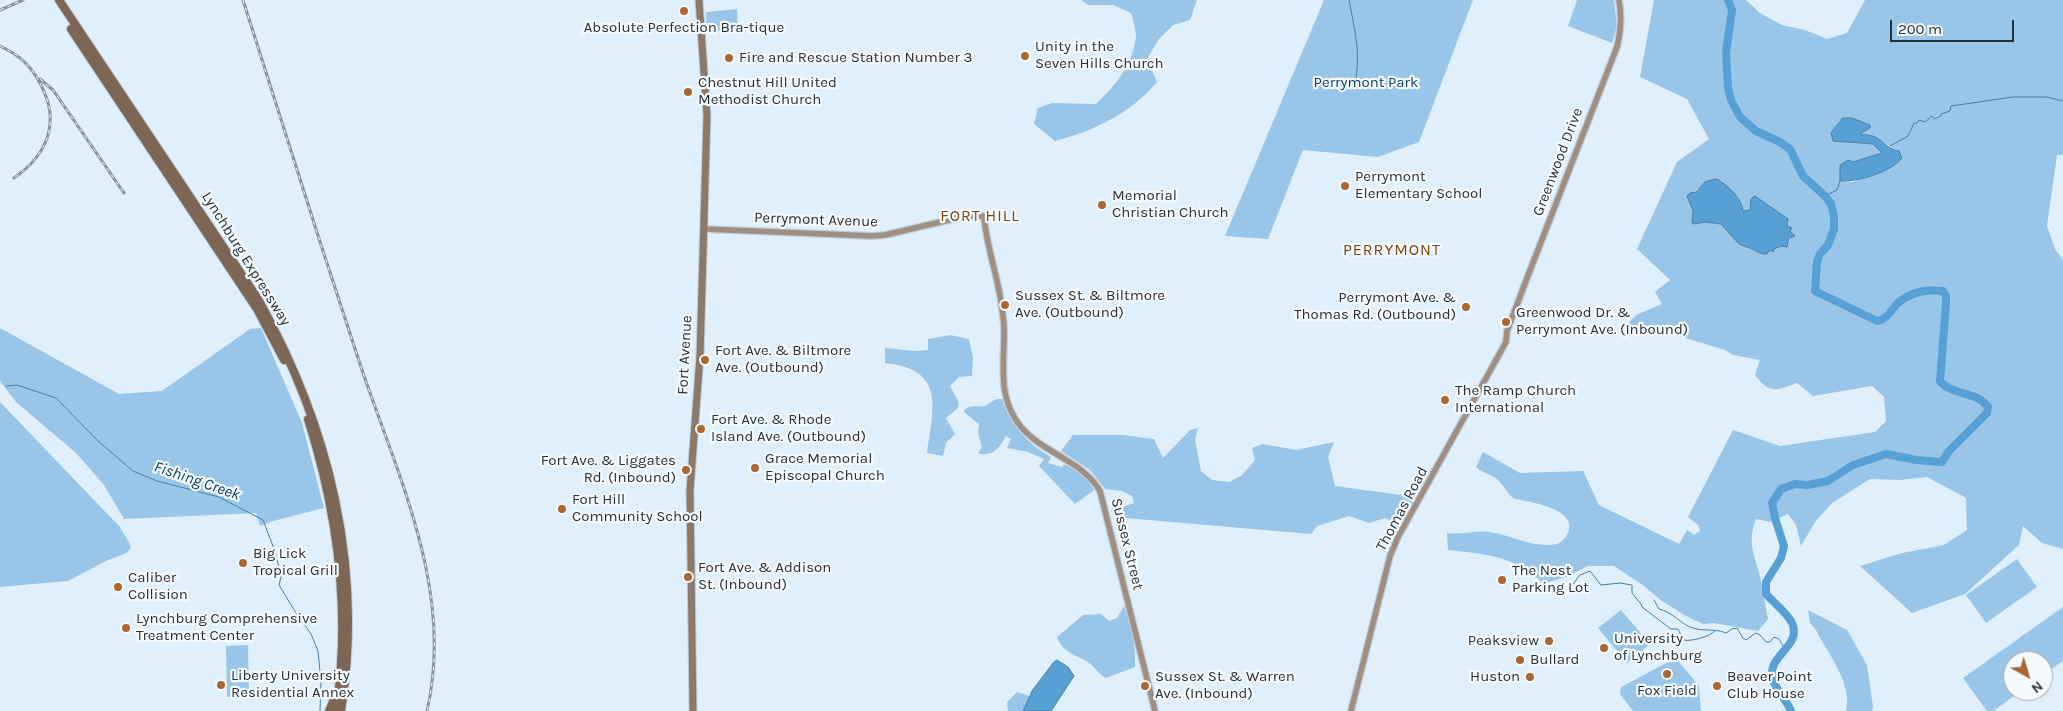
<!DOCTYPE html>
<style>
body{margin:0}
#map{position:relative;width:2063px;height:711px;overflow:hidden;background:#dfeffb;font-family:Karla,sans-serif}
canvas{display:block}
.north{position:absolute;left:2003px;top:651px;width:50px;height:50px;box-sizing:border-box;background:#f5fafe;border:1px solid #a3aaaf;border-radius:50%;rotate:141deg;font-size:14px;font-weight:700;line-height:20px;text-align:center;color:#273139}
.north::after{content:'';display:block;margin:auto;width:18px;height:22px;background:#a96733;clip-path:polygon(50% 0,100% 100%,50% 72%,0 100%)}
.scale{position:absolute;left:1890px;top:20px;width:124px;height:22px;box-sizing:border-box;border:2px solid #273139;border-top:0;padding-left:6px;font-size:15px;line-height:18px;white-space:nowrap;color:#273139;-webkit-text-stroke:4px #f5fafe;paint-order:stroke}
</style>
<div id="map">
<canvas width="2063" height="711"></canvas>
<div class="north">N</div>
<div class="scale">200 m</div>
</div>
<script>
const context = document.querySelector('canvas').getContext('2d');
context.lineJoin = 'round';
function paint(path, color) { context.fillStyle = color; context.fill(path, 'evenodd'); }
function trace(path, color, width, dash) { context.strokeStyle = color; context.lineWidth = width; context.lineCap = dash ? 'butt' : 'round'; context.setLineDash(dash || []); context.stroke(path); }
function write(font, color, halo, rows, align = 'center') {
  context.font = font + ' Karla,sans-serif'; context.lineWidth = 4.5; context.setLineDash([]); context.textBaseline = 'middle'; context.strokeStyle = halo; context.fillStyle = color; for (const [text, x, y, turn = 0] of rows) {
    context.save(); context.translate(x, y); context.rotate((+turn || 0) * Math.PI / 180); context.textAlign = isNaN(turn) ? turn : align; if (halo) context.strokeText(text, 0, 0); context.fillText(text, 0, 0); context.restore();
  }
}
paint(new Path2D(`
 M1081,0H1197L1190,20L1173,25L1159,39L1147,59L1157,82C1131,113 1094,131 1055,141L1034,124L1038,108L1052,103L1096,104C1115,86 1133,64 1136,37C1136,30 1133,20 1131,13L1113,5H1088Z
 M1324,0H1473L1419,142L1378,157L1303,150L1268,239L1225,236Z
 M1577,0H1614L1617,26L1612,43L1568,26Z
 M1654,0H1746L1760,13L1782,25L1805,30L1827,39L1847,33L1865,0H2063V155H2057L2047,226L2055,249L2063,260V549L2042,543L2023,526L2019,545L1965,594L1912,613L1860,566L1902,553L1944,545L1967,530L1966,498L1927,477L1900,480L1870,479L1832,503L1815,522L1801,546L1796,525L1788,514L1771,522L1756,519C1747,543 1754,553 1760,576C1763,590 1765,605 1768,619L1758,631L1714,623L1703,624L1686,616L1662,601L1644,586L1614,566H1588L1566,577L1543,584C1521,557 1480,553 1448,550L1447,533C1461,535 1475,530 1489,532C1511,535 1535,549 1557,544C1563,542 1567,536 1569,530C1574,508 1530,502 1515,499C1507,495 1505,486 1498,480C1491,474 1482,473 1476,467L1483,452L1520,473L1583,471L1599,505L1679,544L1687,530L1694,535L1700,531L1698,525L1688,517L1733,430L1780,446L1875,432L1886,421L1884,397L1872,386L1813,396L1797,383C1776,391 1769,394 1755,375L1760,360L1733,355L1725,350L1659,330L1631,334L1625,327L1636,315L1662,304L1655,292L1670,280L1637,249L1677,162L1709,139L1687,99L1640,77ZM1843,118L1870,128L1861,133V135L1869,134L1890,146L1898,163L1853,182L1840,181V165L1848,161L1853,162L1882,153L1873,144L1848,143L1831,133ZM1717,179C1728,186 1742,198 1743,211L1750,210L1751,202L1755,196L1788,219L1787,226L1792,235L1788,244L1770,250L1769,252C1739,253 1740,239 1721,224L1705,222L1693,224L1692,222L1693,211L1691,208L1692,193L1703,185Z
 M737,9L738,29L707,32L706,12Z
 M0,328L119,394L162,391L250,329L261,328L302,423L324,508L273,521L260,526L256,513L124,519L104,485L76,453L16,402L0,381Z
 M950,335L969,339L973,358L972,376L959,377L950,386L959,403L957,409L946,418L955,434L946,443L943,456L927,453C934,407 945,369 885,363V348L915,351L928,350V339Z
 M996,399H1002C1011,425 1027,444 1051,457L1048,463L1062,467L1064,464C1077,471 1087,477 1094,490L1075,504L1039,466L1044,459L1028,452L1007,448L1011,439L1006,436C1000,447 993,458 978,453L982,447L978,433L979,424L964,412L965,409C976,404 978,408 985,406C989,404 992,401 996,399Z
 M0,402L119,526L129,542L131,548L126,553L106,561L68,581L0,587Z
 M1198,428L1195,440L1201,471L1212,480L1230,482L1242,475L1255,460L1252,448L1263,444L1296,450L1334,442L1328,457L1335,486L1416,497L1399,525L1385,518L1369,523L1349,516L1317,526L1311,534L1114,517L1111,511L1134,503L1132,496L1122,491L1105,489L1090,470L1061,451L1073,435H1122L1154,439L1163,458L1190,430Z
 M2017,559L2037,587L1986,623L1966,595Z
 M1124,606C1132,625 1136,646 1135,667L1106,678C1097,673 1095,666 1088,662C1075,654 1063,653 1057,637L1083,615L1101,614L1109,621L1117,618Z
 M2063,607V661L2043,675V661H2013V691H2021L1993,711H1987L1963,678Z
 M1621,610L1650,644L1627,663L1598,628Z
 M1808,610L1847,630L1867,665L1873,707L1872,711H1846C1853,683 1827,653 1816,630L1810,623Z
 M248,645L249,696L227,697L226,646Z
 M1672,660L1679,662L1699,686L1701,711H1633L1620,694L1621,687Z
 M1017,692L1030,696L1023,711H1008L1007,702Z`), '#98c5e8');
const water = new Path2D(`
 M1843,118H1852L1870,125V128L1861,133V135C1880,132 1885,150 1899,151L1902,158C1891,172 1858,182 1840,181V165L1848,160L1853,162L1882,153L1873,144L1833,141L1831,133Z
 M1717,179C1729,186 1742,199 1743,211L1750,210L1751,199L1755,196L1788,219L1787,226L1792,228L1790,231L1795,236L1789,238L1787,247L1781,246L1774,249L1773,252L1770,250L1767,254H1763L1739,244L1721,224L1705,222L1693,224L1692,222L1693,211L1687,196L1690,193L1696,192L1705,182Z
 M1057,660L1068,667L1074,676L1051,711H1023L1032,691L1053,663Z`);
paint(water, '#57a0d5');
trace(water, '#497fa6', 1);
trace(new Path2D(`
 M1349,0C1355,32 1361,52 1355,84
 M1890,146L1908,136L1914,123H1917L1919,120L1925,122L1932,116L1934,119L1941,116V114L1950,111L1951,106L2013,97H2047L2063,101
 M1825,196L1837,190L1840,181
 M6,386L17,385L56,398L98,441L133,471L157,481L219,497L263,520C266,529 270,537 273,546C277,556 276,562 282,573L279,585L296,613L311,634L318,651L321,682L320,711
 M1570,588L1580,575L1590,571L1601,585L1620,583L1632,585V593L1641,604L1642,607L1671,629H1678C1680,632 1681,638 1684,640C1691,642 1711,636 1715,631
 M1654,600L1659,609C1672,612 1679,622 1690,627C1702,632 1715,628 1726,633L1732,629L1737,628L1743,638L1746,640L1756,633L1760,635L1766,642H1770L1774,637L1779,639L1785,649`), '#497fa6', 1);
trace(new Path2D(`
 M1728,0L1732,10L1726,53L1728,88L1731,100L1740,117L1756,131L1780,142L1790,149L1803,176L1825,196L1831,204L1834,217V229L1828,245L1820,254L1817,262L1815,291L1877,321C1888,319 1891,310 1898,303C1911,291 1926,289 1943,291L1946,296V303L1940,381C1952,396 1977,391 1988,407L1987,413L1949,451L1942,462L1916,460L1886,454L1853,465L1828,481L1808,485L1795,484L1781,489L1772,503L1775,518L1784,546L1781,558L1766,582V594C1773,602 1788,614 1792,623C1802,645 1771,654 1772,674C1772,687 1786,698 1791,711`), '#57a0d5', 8);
const secondary = new Path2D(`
 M705,229L872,236L885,235L966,216H984C986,245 997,273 1001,302C1002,310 1004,319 1004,328C1005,363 996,397 1021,427C1044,454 1082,460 1100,491L1155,711
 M1351,711L1390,556L1398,537L1506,342L1507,331L1529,273L1617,47C1621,31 1622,17 1619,0`);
const primary = new Path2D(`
 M693,711L690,490L700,356L707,116L699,0`);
const highway = new Path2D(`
 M59,0L258,299C329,426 364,566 341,711
 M71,29L257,309L284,360
 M308,419C338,514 351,612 336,711
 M329,711L335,697`);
trace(secondary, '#becdd8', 8);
trace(primary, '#becdd8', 9);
trace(highway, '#becdd8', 10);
trace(secondary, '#9f8f83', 5.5);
trace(primary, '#8d796a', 7);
trace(highway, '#7d6655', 8);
const rail = new Path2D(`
 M243,0C281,121 320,243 360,364C397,475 455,590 427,711
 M0,10L23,0
 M0,46C20,55 31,66 41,85C61,123 47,155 14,178
 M40,79L53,90L124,193`);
trace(rail, '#86939d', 3);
trace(rail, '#f5fafe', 1, [4]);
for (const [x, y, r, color] of [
 [684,11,5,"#a96733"],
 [1025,56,5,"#a96733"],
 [729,58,5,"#a96733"],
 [688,92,5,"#a96733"],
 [1345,186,5,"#a96733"],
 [1102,205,5,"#a96733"],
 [1005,305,5,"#a96733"],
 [1466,307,5,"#a96733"],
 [1506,322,5,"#a96733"],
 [705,360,5,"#a96733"],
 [1445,400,5,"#a96733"],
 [701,429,5,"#a96733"],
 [755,468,5,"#a96733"],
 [686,470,5,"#a96733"],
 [562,509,5,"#a96733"],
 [243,563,5,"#a96733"],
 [688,577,5,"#a96733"],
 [1502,580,5,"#a96733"],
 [118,587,5,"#a96733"],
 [126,628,5,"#a96733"],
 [1549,641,5,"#a96733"],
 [1604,648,5,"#a96733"],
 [1520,660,5,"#a96733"],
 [1667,674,5,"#a96733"],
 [1530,677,5,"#a96733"],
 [221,685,5,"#a96733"],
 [1145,686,5,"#a96733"],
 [1717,686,5,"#a96733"]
]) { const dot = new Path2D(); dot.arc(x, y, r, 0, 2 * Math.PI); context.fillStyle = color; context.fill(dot); trace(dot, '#f5fafe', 2); }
write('15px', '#273139', '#f5fafe', [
 ["Absolute Perfection Bra-tique",684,28,"center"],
 ["Unity in the",1035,47],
 ["Seven Hills Church",1035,64],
 ["Fire and Rescue Station Number 3",739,58],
 ["Chestnut Hill United",698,83],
 ["Methodist Church",698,100],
 ["Perrymont",1355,177],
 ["Elementary School",1355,194],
 ["Memorial",1112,196],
 ["Christian Church",1112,213],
 ["Sussex St. & Biltmore",1015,296],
 ["Ave. (Outbound)",1015,313],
 ["Perrymont Ave. &",1456,298,"right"],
 ["Thomas Rd. (Outbound)",1456,315,"right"],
 ["Greenwood Dr. &",1516,313],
 ["Perrymont Ave. (Inbound)",1516,330],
 ["Fort Ave. & Biltmore",715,351],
 ["Ave. (Outbound)",715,368],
 ["The Ramp Church",1455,391],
 ["International",1455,408],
 ["Fort Ave. & Rhode",711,420],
 ["Island Ave. (Outbound)",711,437],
 ["Grace Memorial",765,459],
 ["Episcopal Church",765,476],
 ["Fort Ave. & Liggates",676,461,"right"],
 ["Rd. (Inbound)",676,478,"right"],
 ["Fort Hill",572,500],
 ["Community School",572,517],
 ["Big Lick",253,554],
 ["Tropical Grill",253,571],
 ["Fort Ave. & Addison",698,568],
 ["St. (Inbound)",698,585],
 ["The Nest",1512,571],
 ["Parking Lot",1512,588],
 ["Caliber",128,578],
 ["Collision",128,595],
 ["Lynchburg Comprehensive",136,619],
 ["Treatment Center",136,636],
 ["University",1614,639],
 ["of Lynchburg",1614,656],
 ["Peaksview",1539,641,"right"],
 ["Bullard",1530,660],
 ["Liberty University",231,676],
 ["Residential Annex",231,693],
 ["Sussex St. & Warren",1155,677],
 ["Ave. (Inbound)",1155,694],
 ["Huston",1520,677,"right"],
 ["Beaver Point",1727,677],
 ["Club House",1727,694],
 ["Fox Field",1667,691,"center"]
], 'left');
write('15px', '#074366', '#f5fafe', [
 ["Perrymont Park",1366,83]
]);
write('15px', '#273139', '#f5fafe', [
 ["Greenwood Drive",1558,162,-69],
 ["Perrymont Avenue",816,220,2],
 ["Lynchburg Expressway",246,259,58],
 ["Fort Avenue",685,355,-87],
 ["Thomas Road",1402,509,-62],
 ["Sussex Street",1127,544,76]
]);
context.letterSpacing = '1px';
write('16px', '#7d4410', '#f5fafe', [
 ["FORT HILL",980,216],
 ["PERRYMONT",1392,250]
]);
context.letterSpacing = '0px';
write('italic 16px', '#054164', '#f5fafe', [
 ["Fishing Creek",197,481,19]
]);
</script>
